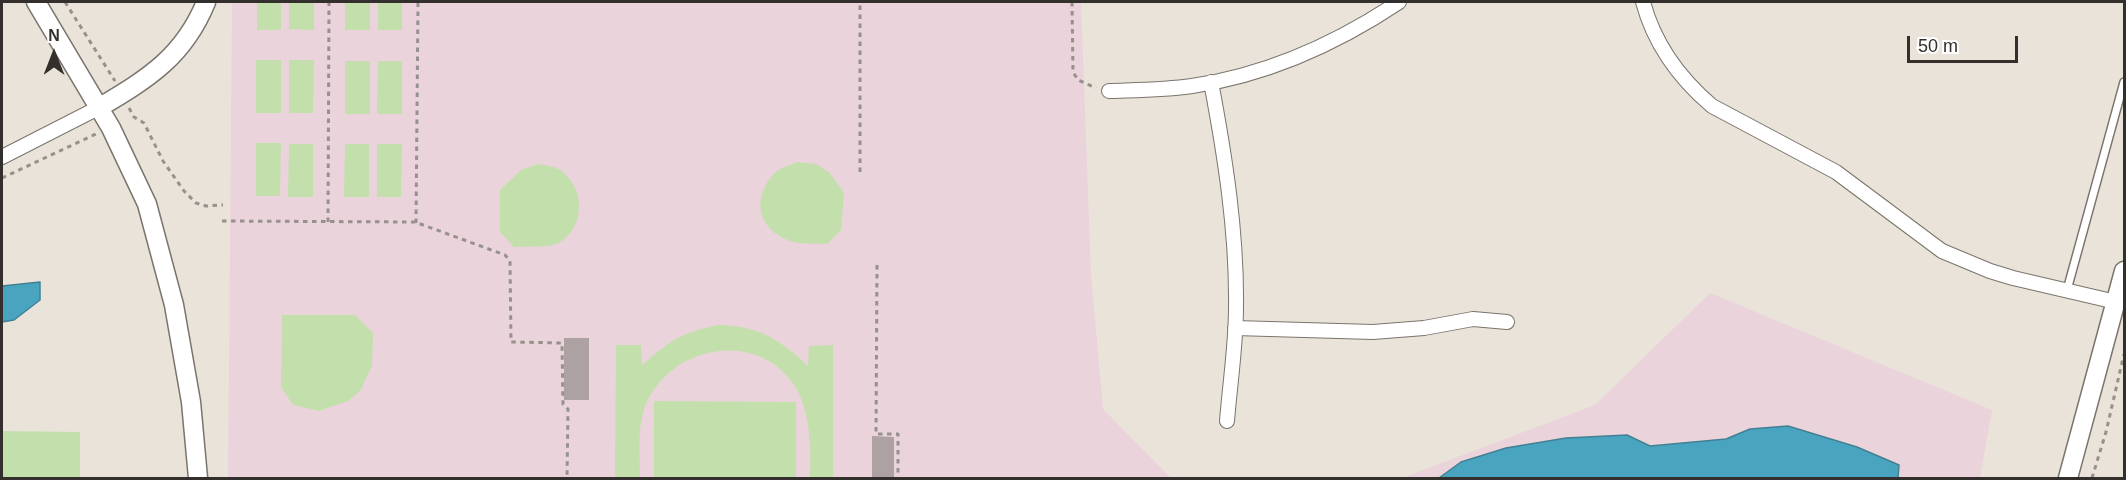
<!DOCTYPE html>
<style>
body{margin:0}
#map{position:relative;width:2126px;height:480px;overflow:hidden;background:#eae3da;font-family:Arial,sans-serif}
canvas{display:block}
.frame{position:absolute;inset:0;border:3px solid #322f2c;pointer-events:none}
.north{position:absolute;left:24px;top:24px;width:60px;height:60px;-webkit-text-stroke:4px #fff;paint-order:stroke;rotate:0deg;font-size:16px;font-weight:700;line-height:24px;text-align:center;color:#322f2c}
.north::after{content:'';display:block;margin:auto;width:21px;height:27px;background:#322f2c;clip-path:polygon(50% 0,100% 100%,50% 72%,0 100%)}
.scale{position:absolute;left:1907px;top:36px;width:111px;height:27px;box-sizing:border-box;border:3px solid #322f2c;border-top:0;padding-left:8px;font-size:18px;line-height:21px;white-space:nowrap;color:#322f2c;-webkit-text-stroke:4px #fff;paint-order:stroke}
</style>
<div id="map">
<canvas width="2126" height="480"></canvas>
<div class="frame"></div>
<div class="north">N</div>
<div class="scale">50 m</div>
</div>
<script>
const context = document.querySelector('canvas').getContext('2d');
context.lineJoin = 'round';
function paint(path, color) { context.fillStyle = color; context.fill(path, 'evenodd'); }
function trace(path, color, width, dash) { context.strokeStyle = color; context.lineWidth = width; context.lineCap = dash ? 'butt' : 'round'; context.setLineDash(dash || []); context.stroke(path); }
paint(new Path2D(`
 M232,2H1081L1091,274L1103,409L1171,478H228Z
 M1710,293L1992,410L1980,478H1402L1595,405Z`), '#ebd3dc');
paint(new Path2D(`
 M257,2H281V30H257Z
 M289,2H314V30L289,29Z
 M345,2H370V30H345Z
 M378,2H402V30H378Z
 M256,60H281V113H256Z
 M289,60H314L313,113H289Z
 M345,61H370V114H345Z
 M378,61H402V114H377Z
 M256,143H281L280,196H256Z
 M289,144H313V197H288Z
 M345,144H369V197H344Z
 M377,144H402L401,197H377Z
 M797,162L816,164L829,172L844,193L841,230L827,244C816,243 800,245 790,241C756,229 751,196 776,172C782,167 791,165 797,162Z
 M538,164C545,165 554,166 560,170C586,187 586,231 556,244C546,248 525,246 514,247L500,232V190L521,170Z
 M282,315H355L373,333L372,366L360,391L348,401L319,411L293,405L281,387Z
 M719,325C759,326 779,339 808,366L809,346L833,345V478H810C810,446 812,414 794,385C756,328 669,346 645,406C637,428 640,455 640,478H615L616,345H641L642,365C670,341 681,332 719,325Z
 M654,401L796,402V478H654Z
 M2,431L80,432V478H2Z`), '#c3e0ac');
const water = new Path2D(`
 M40,282V300L14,320L2,322V286Z
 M1788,426L1857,447L1899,465L1898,478H1439L1461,462L1506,448L1566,438L1627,435L1650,446L1726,439L1750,429Z`);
paint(water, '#49a4bf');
trace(water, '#428193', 1.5);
paint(new Path2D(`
 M564,338H589V400H564Z
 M872,436L894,437V478H872Z`), '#ada1a1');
const service = new Path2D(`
 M2067,290L2124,82`);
const minor = new Path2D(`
 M1643,2C1654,43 1679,78 1712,106L1836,172L1942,251L1990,271L2013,278L2116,302
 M1211,82C1225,156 1237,232 1236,307C1236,345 1230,383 1227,421
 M1109,91C1137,90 1165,90 1192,86C1267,75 1336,44 1399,2
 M2,157L100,107
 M1235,328L1373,332L1424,328L1473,319L1507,322`);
const tertiary = new Path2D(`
 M36,2L111,128L147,204L174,305L191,402L198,478
 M100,107C149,78 184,56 206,2
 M2068,478L2124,271`);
trace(service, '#7a746c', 10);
trace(minor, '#7a746c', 16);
trace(tertiary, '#7a746c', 21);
trace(new Path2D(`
 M65,2L115,81
 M1072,2L1073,72L1078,80L1096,88
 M129,108L134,117L144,123L163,161L184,191L196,203L206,206L223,205
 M860,172V2
 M2,178L98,133
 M222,221L415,222L505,255L510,261L511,342L562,343L563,404L568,409L567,478
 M328,222L329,2
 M416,223L418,2
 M877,265L876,434H898V478
 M2092,478L2106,432L2124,354`), '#96918b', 3, [4.5, 4.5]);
trace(service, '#fff', 7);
trace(minor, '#fff', 14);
trace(tertiary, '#fff', 18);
</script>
